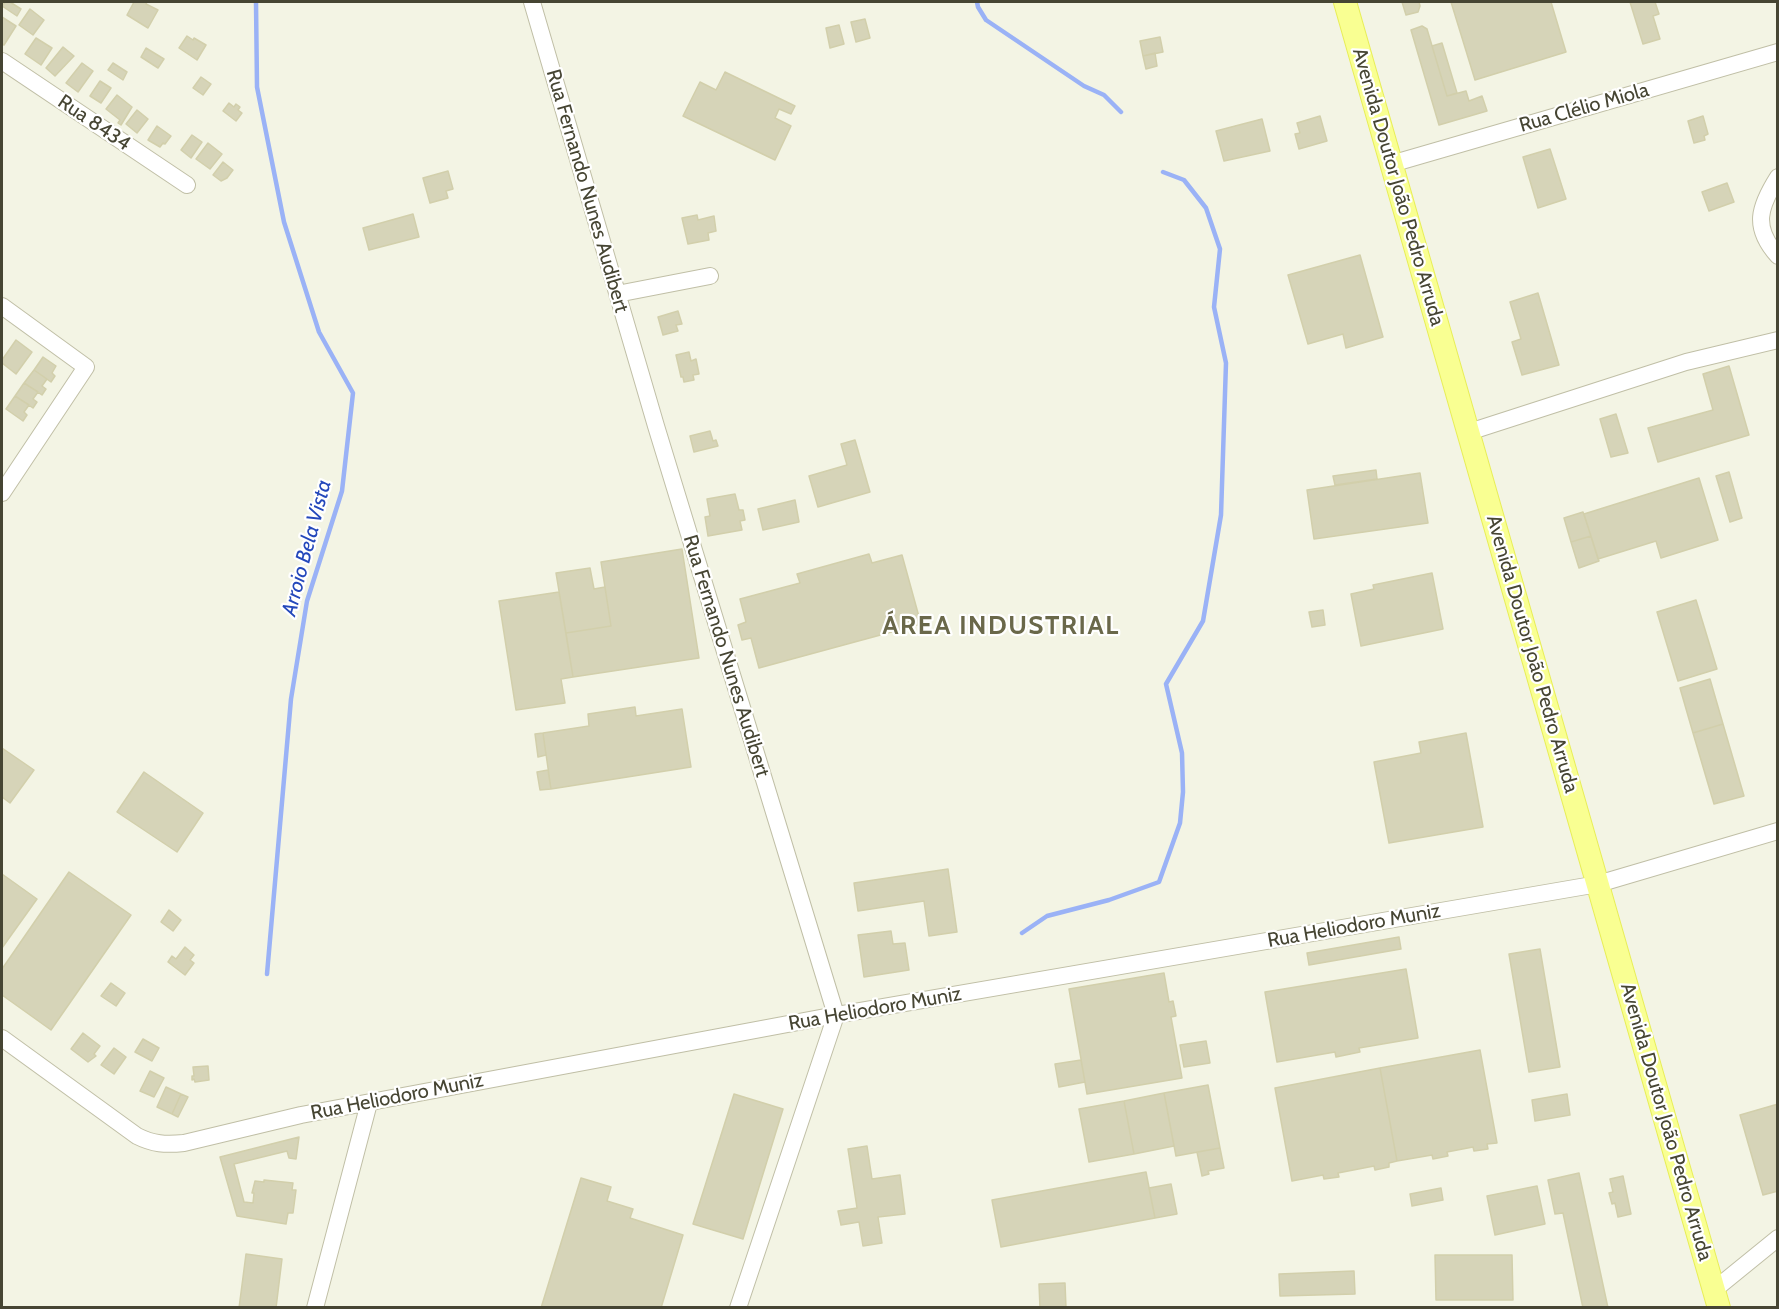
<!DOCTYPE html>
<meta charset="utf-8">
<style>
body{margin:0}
#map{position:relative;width:1779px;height:1309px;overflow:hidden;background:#f3f4e4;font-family:Cabin,sans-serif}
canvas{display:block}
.frame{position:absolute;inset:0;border:3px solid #464533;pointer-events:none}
</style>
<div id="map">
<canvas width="1779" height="1309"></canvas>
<div class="frame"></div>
</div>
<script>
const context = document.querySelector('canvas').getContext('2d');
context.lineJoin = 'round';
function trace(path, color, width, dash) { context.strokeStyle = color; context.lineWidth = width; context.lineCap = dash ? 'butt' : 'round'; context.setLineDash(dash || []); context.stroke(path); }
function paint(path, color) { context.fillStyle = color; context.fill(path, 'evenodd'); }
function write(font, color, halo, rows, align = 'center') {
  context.font = font + ' Cabin,sans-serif'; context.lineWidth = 4.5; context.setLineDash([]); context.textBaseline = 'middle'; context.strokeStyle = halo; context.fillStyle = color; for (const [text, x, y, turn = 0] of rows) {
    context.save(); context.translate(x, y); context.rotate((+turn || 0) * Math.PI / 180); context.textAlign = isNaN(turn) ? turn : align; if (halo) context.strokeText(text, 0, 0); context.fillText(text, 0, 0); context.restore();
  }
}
trace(new Path2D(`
 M256,2L257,87L284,222L319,332L353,393L342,491L307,601L291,699L267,974
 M977,2L978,7L986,20L1084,86L1104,95L1121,112
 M1022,933L1047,916L1109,900L1159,882L1180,823L1183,792L1182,753L1166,684L1203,621L1221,515L1226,363L1214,307L1220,249L1206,208L1184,180L1163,172`), '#9ab2f6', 4.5);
const building = new Path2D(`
 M5,2H10L21,9L17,16L2,6Z
 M134,2H147L146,4L158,10L148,28L127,15Z
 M1402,2H1419L1420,6L1418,12L1406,15Z
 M1451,2H1551L1566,52L1475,80Z
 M1630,2H1655L1659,14L1653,16L1660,39L1643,44Z
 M30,9L44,20L33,35L19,25Z
 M2,17L16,26L4,45L2,44Z
 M865,19L870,38L856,42L851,22Z
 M839,25L844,44L830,48L826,28Z
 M1422,26L1427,29L1447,96L1466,91L1469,101L1482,96L1487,111L1439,125L1411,30Z
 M187,36L193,40L194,38L206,45L197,60L179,48Z
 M1160,37L1163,52L1143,56L1140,41Z
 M36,38L52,48L41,65L25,54Z
 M1442,43L1457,93L1447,96L1432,46Z
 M63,47L74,56L55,76L46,68Z
 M146,48L164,59L158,68L141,57Z
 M1155,53L1157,66L1146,69L1143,56Z
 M82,63L93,71L78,92L66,83Z
 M113,63L127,72L123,80L108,70Z
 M725,72L795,106L791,114L779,109L775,118L791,126L775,160L683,116L700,82L716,90Z
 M201,77L211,84L203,95L193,88Z
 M100,81L111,88L101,103L90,96Z
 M117,95L132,107L121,125L118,123L120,120L106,109Z
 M229,103L234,107L236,104L240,107L238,110L242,113L236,121L223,111Z
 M137,110L148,119L137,133L126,124Z
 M1320,116L1327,141L1299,149L1295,134L1300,133L1297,123Z
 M1703,116L1708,134L1704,136L1705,140L1694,143L1688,121Z
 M1262,119L1270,151L1224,161L1216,131Z
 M157,126L171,136L165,144L163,143L160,147L148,140Z
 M192,135L202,142L191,158L181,150Z
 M208,143L222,154L210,169L196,159Z
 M1550,149L1566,199L1538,208L1523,157Z
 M223,162L233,170L227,178L221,181L213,175Z
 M448,171L453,189L446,191L448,198L430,203L423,178Z
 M1727,183L1734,202L1709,211L1702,192Z
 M413,214L419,237L369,250L363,228Z
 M697,215L698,220L714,216L716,231L708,233L709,240L688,244L682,218Z
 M1360,255L1383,337L1346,348L1343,334L1308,344L1288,275Z
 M1538,293L1559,365L1522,375L1512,342L1521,339L1510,302Z
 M678,311L682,324L676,325L678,331L663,335L658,317Z
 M16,340L32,352L16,374L2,363V360Z
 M689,352L691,361L696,359L699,374L693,375L694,380L684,382L683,377H681L676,355Z
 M43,357L56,366L52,373L55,376L51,382L34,370Z
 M1729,366L1749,435L1658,462L1648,428L1713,410L1703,374Z
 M34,370L47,379L42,386L46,389L42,395L24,383Z
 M24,383L38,392L33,399L37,402L33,408L15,396Z
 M15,396L29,405L24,412L27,415L23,421L6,409Z
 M1616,414L1628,453L1611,457L1600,419Z
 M710,431L713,441L716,440L718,446L694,452L690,436Z
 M855,440L870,492L818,507L809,476L847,465L841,444Z
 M1376,470L1377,479L1335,485L1333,476Z
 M1729,472L1742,518L1730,522L1716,476Z
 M1420,473L1428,523L1314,539L1307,490Z
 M1699,478L1718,540L1661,558L1656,541L1598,559L1584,514Z
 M735,494L739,510H743L745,520L740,521L742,530L708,536L705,517L710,516L707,499Z
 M795,500L799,522L763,530L758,509Z
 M1583,512L1591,536L1571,542L1564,518Z
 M1591,536L1599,561L1579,568L1571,542Z
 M682,549L699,658L573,677L566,633L611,626L601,562Z
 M869,554L872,563L902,555L921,624L759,668L751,638L742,640L738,625L746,622L740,599L800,583L797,574Z
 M590,568L594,589L605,587L611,626L566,633L556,573Z
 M1432,573L1443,629L1361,646L1351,594L1374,589L1373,585Z
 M559,592L573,677L561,679L565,703L516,710L499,601Z
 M1696,600L1717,669L1678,681L1657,612Z
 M1323,610L1325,625L1312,627L1309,612Z
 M1710,679L1723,724L1693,733L1680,688Z
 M635,707L636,716L682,709L691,767L551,789L543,733L589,726L588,714Z
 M1723,724L1744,796L1714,804L1693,733Z
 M543,733L546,755L538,757L535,734Z
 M1466,733L1483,827L1389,843L1374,762L1421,753L1419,742Z
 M2,748L34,770L10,803L2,797Z
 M548,770L551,789L540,790L537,772Z
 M144,772L203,813L177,852L117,812Z
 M948,869L957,932L929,936L924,901L858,911L854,883Z
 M69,872L131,915L51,1030L2,995V969Z
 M2,874L37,899L2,948Z
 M169,910L181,920L173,931L161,922Z
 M891,931L893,944L905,943L909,970L864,977L858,935Z
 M1399,937L1401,949L1309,965L1307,953Z
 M185,947L194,955L190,960L194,963L185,975L168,962L172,956L176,959Z
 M1540,949L1560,1067L1529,1072L1509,954Z
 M1406,969L1418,1038L1359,1048L1360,1052L1336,1057L1335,1052L1277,1062L1265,992Z
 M1164,973L1169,1002L1173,1001L1176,1016L1171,1017L1182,1078L1087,1094L1069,989Z
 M111,983L125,993L116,1006L101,996Z
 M83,1033L100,1046L94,1054L96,1056L88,1062L71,1049Z
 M143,1039L159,1048L152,1061L135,1052Z
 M1206,1041L1210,1063L1184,1067L1180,1045Z
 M114,1048L126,1057L114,1074L101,1065Z
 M1480,1050L1497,1143L1487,1144L1488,1149L1474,1151L1473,1147L1447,1152L1448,1156L1433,1159L1432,1155L1397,1161L1380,1068Z
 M1081,1060L1085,1082L1059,1087L1055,1064Z
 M208,1066L209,1080L195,1082L194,1079L192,1080V1076H194L193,1067Z
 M1380,1068L1397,1161L1389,1163V1167L1375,1170L1374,1166L1338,1173L1339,1177L1324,1179L1323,1175L1292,1181L1275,1088Z
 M150,1071L164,1078L154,1097L140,1091Z
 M1208,1085L1220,1148L1176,1156L1164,1093Z
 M166,1087L181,1094L172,1114L157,1107Z
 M1164,1093L1174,1146L1134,1154L1124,1101Z
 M181,1094L188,1097L178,1117L172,1114Z
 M734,1094L783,1109L743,1239L693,1224Z
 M1567,1094L1570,1115L1535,1121L1532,1100Z
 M1124,1101L1134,1154L1089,1162L1079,1109Z
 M1778,1104V1191L1763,1195L1740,1115Z
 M299,1137L296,1159L289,1158L287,1151L234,1164L244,1202L253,1203L254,1193H252L255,1181L264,1182V1180L293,1183L292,1190H296L293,1213H288L286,1224L237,1216L220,1157Z
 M867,1146L872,1179L900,1175L905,1214L878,1217L882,1243L863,1246L859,1222L841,1225L838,1211L857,1208L848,1149Z
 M1220,1148L1224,1168L1208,1171L1209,1174L1202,1176L1197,1152Z
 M1146,1172L1155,1218L1001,1247L992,1200Z
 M1579,1173L1608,1308H1583L1563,1213L1555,1214L1548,1180Z
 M1623,1176L1631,1214L1618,1217L1615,1203L1612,1204L1609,1193L1613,1192L1610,1179Z
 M581,1178L611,1187L607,1201L633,1209L630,1218L683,1235L661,1308H541Z
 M1171,1184L1177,1214L1155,1218L1149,1188Z
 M1537,1186L1545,1224L1495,1235L1487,1196Z
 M1441,1188L1443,1200L1412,1206L1410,1194Z
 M246,1254L282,1259L276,1308H239Z
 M1435,1255H1512L1513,1300H1436Z
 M1354,1271L1355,1294L1280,1296L1279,1274Z
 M1065,1283L1066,1308H1040L1039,1284Z`);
paint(building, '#d6d4b8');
trace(building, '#d2cfab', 1.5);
const minor = new Path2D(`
 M532,2L656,426L836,1015L738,1308
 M2,61L187,185
 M1391,164L1778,52
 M1778,177C1759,207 1752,227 1778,256
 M617,294L710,276
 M2,306L86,367L2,493
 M1469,432L1686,362L1778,340
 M2,1038L137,1136C153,1144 165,1145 184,1143L301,1115L836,1015L1598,884L1778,831
 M1714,1290L1778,1238
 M315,1308L369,1103`);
const major = new Path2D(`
 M1345,2L1719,1308`);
trace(minor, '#c0bfa6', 18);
trace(major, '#e8ee58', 24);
trace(minor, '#fff', 16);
trace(major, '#f9ff92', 22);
write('20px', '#464533', '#fff', [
 ["Rua Clélio Miola",1584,108,-16],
 ["Rua 8434",94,123,34],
 ["Avenida Doutor João Pedro Arruda",1398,187,74],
 ["Rua Fernando Nunes Audibert",587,191,74],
 ["Avenida Doutor João Pedro Arruda",1532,654,74],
 ["Rua Fernando Nunes Audibert",726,656,73],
 ["Rua Heliodoro Muniz",1354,926,-10],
 ["Rua Heliodoro Muniz",875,1009,-10],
 ["Rua Heliodoro Muniz",397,1097,-11],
 ["Avenida Doutor João Pedro Arruda",1666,1122,74]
]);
write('italic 21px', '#2448bb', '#fff', [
 ["Arroio Bela Vista",307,548,-75]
]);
context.letterSpacing = '1.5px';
write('bold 26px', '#6a684a', '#fff', [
 ["ÁREA INDUSTRIAL",1001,626]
]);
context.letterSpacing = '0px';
</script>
